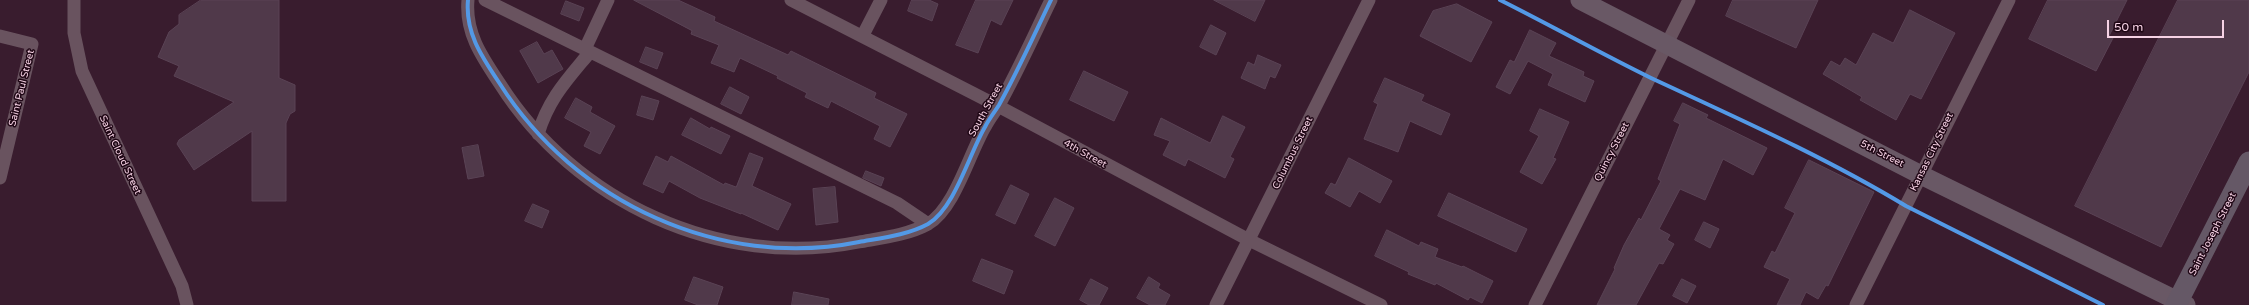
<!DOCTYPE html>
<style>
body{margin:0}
#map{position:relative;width:2249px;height:305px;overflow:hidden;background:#391c2e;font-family:"Varela Round",sans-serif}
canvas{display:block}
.scale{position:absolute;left:2107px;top:20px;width:117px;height:18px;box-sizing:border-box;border:2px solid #f6d2e4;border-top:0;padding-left:5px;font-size:12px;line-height:14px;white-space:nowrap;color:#f6d2e4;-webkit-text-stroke:3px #1f0715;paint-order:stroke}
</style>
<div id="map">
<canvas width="2249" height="305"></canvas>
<div class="scale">50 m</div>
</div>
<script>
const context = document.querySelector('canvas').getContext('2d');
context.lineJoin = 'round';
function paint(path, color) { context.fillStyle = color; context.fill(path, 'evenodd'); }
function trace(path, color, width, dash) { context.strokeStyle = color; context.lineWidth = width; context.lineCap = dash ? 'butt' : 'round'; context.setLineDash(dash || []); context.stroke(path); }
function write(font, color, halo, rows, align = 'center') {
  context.font = font + ' "Varela Round",sans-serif'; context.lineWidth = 3; context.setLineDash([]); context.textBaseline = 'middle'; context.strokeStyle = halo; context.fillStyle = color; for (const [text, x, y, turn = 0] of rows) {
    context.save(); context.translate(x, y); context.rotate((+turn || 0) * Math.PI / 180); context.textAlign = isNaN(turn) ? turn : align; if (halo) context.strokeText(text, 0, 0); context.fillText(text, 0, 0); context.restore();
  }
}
const building = new Path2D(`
 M201,0H279V78L295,85V111L290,114L286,123V201H252V131L194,170L177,144L179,140L234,102L174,76L179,66L158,57L169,32L179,24V15Z
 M634,0H678L715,17L714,21L788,55L791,51L876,93L874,98L907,114L890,147L874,139L880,126L831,101L828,108L805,97L807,93L777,78L778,76L740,58L734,72L711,63L719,45L691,34L692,31Z
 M912,0H929L938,4L932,21L908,11Z
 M976,0H1013L1001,25L991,20L978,53L956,45Z
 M1214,0H1265L1255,21Z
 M1733,0H1818L1796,48L1726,16Z
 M2048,0H2127L2109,36L2113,38L2096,71L2029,39Z
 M2178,0H2249V72L2161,247L2075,206Z
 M566,1L584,8L579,21L561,14Z
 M1457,4L1492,22L1471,62L1420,36L1433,11Z
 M1910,10L1955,33L1921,99L1910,94L1896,120L1860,100L1862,97L1823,74L1831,61L1840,66L1845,58L1856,65L1873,33L1893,43Z
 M1211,25L1226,33L1216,55L1200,47Z
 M1530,30L1556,43L1549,56L1584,72L1583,76L1594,81L1585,102L1548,85L1553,74L1528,61L1510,94L1496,87L1510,60L1514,62Z
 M537,42L544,54L552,50L563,69L538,83L520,51Z
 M646,47L663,53L657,69L640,62Z
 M1258,55L1281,65L1275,78L1270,76L1265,89L1241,78L1248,62L1254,65Z
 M1084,71L1128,92L1114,121L1070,100Z
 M1385,78L1424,95L1421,101L1450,114L1441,135L1410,121L1398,152L1364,139L1378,104L1374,102Z
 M730,87L749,97L741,114L721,104Z
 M642,96L659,101L653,120L637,115Z
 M576,98L592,107L590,112L615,126L600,154L584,146L591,132L565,118Z
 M1683,103L1708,115L1706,118L1767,148L1753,175L1723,159L1705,200L1680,189L1659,229L1670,235L1667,240L1674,244L1663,264L1659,263L1636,305H1597L1615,269L1614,268L1624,245L1639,218L1641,220L1661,181L1658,179L1680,124L1674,121Z
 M1540,109L1569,122L1553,158L1556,159L1542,184L1520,172L1539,136L1530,131Z
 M1223,116L1245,127L1230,157L1234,159L1225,178L1188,159L1185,166L1163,155L1170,141L1154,135L1161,118L1210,143Z
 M691,118L710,129L711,127L730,136L721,154L682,135Z
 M478,145L484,176L468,179L462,148Z
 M750,153L763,158L752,186L791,204L778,230L741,213V214L700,198L669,181L663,193L643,184L656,156L668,162L671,156L724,185L725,183L736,187Z
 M1349,158L1392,181L1380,203L1359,191L1350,207L1325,193L1331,183L1335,185Z
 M1809,160L1874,192L1828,286L1826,285L1818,299L1806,292L1800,305H1777L1790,279L1764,267L1772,251L1775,253L1795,213L1785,208Z
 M866,171L884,178L881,186L863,178Z
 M1011,185L1029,194L1015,224L996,215Z
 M835,187L838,222L816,225L813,189Z
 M1449,193L1527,229L1516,252L1438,216Z
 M1055,198L1074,208L1055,246L1035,236Z
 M533,204L549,211L542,228L525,221Z
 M1704,222L1719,229L1710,248L1695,240Z
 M1387,230L1419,246L1421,242L1438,249L1435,257L1462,267L1463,266L1493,281L1482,303L1470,297L1468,300L1436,283L1435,285L1408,274L1409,272L1375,256Z
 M982,259L1013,271L1004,294L973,281Z
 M694,277L723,287L717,305H698L685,300Z
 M1149,277L1160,284L1158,288L1170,295L1165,305H1150L1137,298Z
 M1091,279L1108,288L1099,305H1089L1080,300Z
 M1682,279L1696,286L1687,303L1673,296Z
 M794,292L829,299L828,305H792Z`);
paint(building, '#50394a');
trace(building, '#5a4355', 1);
trace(new Path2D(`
 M74,0V33L82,71L182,286L187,305
 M468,0C465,33 482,57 500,84C575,202 720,270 859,242C881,238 908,235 928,224C955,208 969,154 985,127C989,119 994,113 999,105C1018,71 1034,35 1051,0
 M485,0L897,203L928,224
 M791,0L998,106L1249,240L1381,305
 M863,35L881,0
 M0,36L32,44L0,178
 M585,49L608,0
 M538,134C549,98 567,80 590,52
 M1216,305L1369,0
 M1535,305L1689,0
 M1856,305L2009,0`), '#69535f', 13);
trace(new Path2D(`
 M1580,0L1921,175L2186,305`), '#695865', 19);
trace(new Path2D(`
 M2176,305L2249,162`), '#655866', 21);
trace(new Path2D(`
 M468,0C465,33 482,57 500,84C575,202 720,270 859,242C881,238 908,235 928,224C955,208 969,154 985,127C989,119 994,113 999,105C1018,71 1034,35 1051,0
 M1500,0C1550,25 1600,53 1651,78C1737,118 1825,157 1906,206L2103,305`), '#5399e6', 4);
write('10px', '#f6d2e4', '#1f0715', [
 ["Saint Paul Street",22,88,-76],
 ["South Street",986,110,-61],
 ["Quincy Street",1612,152,-63],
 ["Kansas City Street",1932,152,-64],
 ["Columbus Street",1293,153,-64],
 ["4th Street",1085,154,29],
 ["5th Street",1882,154,27],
 ["Saint Cloud Street",120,155,65],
 ["Saint Joseph Street",2213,234,-63]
]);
</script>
